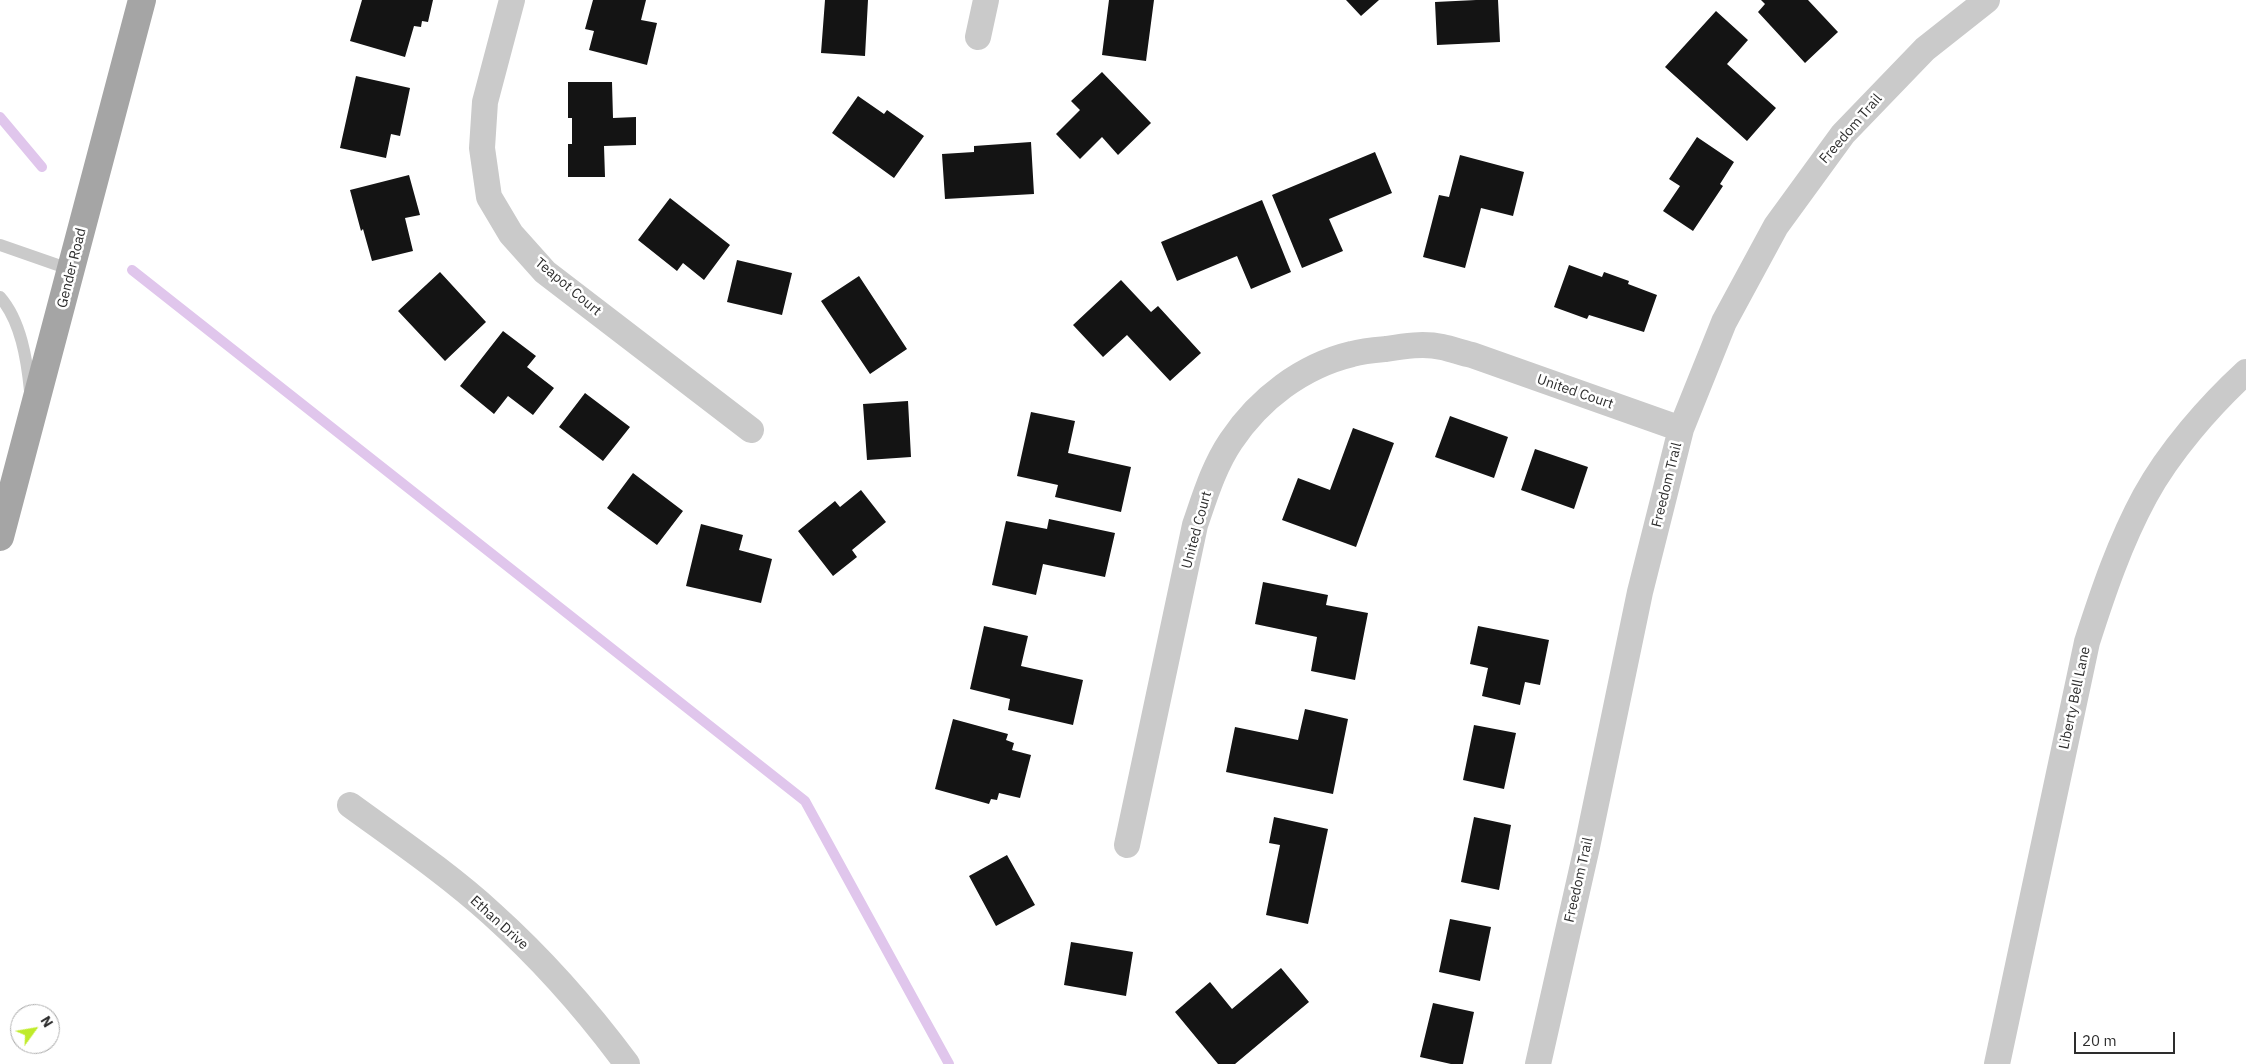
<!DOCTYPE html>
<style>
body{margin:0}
#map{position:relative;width:2246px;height:1064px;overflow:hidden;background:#fff;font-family:"IBM Plex Sans",sans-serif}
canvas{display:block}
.north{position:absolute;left:10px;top:1004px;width:50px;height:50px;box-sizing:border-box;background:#fff;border:1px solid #ababab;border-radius:50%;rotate:58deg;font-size:14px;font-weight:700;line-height:20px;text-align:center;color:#2d2d2d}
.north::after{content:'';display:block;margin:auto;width:18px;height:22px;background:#bfeb29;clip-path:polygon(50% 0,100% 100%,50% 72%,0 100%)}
.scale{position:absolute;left:2074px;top:1032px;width:101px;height:22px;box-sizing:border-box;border:2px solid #2d2d2d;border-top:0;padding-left:6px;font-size:15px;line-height:18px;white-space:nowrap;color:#2d2d2d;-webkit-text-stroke:4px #fff;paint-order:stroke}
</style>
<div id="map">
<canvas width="2246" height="1064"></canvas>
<div class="north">N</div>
<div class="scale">20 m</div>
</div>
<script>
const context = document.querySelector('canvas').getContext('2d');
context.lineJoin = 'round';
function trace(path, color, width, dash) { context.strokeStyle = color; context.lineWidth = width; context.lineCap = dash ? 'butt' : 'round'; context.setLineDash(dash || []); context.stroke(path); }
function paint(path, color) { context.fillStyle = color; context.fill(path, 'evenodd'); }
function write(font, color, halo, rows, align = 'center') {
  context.font = font + ' "IBM Plex Sans",sans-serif'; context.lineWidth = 5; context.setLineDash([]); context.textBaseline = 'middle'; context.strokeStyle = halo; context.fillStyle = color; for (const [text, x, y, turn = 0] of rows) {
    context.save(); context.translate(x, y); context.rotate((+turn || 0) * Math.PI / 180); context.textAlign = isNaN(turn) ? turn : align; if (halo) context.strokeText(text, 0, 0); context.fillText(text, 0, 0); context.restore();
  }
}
trace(new Path2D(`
 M0,117L42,167
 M132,270L805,801L949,1064`), '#e0c6ec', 10);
paint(new Path2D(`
 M362,0H433L428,22L422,21L421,27L414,26L405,57L350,41Z
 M593,0H646L641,20L657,23L647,65L589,50L594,31L585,29Z
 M825,0H868L865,56L821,53Z
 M1109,0H1154L1146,61L1102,55Z
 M1346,0H1379L1361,16Z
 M1476,0H1498L1500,42L1437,45L1435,2Z
 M1761,0H1808L1838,32L1805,63L1758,12L1765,4Z
 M1716,11L1748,40L1727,64L1776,108L1747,141L1665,67Z
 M1102,72L1151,123L1118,155L1102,137L1080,159L1056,134L1080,110L1071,101Z
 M356,76L410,88L400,136L391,134L386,158L340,148Z
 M568,82H612L613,118L636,117V145L604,146L605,177H568V144H572V118H568Z
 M858,96L884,114L887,110L924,136L894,178L832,133Z
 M1697,137L1734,162L1720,184L1723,186L1693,231L1663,211L1680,186L1669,179Z
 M1031,142L1034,194L945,199L942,154L974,152V146Z
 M1375,152L1392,193L1329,219L1343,251L1302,268L1272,195Z
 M1460,155L1524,172L1513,216L1481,208L1465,268L1423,257L1439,195L1449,197Z
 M409,175L420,215L405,218L413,251L372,261L363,229L361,231L350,190Z
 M670,198L730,245L704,280L683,263L677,271L638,240Z
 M1262,200L1291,272L1251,289L1237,256L1177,281L1161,242Z
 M737,260L792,273L782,315L727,302Z
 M1569,265L1602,277L1604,272L1629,281L1628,284L1657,295L1644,332L1589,315L1587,319L1554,307Z
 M440,272L486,322L445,361L398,311Z
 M859,276L907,349L870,374L821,301Z
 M1121,280L1151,312L1158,306L1201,353L1170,381L1127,335L1103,357L1073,325Z
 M503,331L536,356L527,367L554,388L533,415L508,396L494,414L460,386Z
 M585,393L630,427L603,461L559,427Z
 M908,401L911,457L867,460L863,404Z
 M1031,412L1075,421L1068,453L1131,467L1121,512L1055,497L1058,485L1017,476Z
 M1450,416L1508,437L1494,478L1435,457Z
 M1353,428L1394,443L1356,547L1282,520L1298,478L1330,490Z
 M1535,449L1588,467L1574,509L1521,490Z
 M633,473L683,511L657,545L607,508Z
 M861,490L886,522L852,550L857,557L833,576L798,531L835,501L840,507Z
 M1049,519L1115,533L1105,577L1043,564L1036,595L992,585L1006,521L1047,529Z
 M701,524L743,535L739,550L772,559L761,603L686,586Z
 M1263,582L1328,595L1326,605L1368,613L1355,680L1311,671L1317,637L1255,624Z
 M984,626L1028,636L1021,666L1083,680L1073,725L1008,710L1010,699L970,689Z
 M1478,626L1549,640L1540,685L1525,682L1520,705L1482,696L1488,668L1470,664Z
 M1305,709L1348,719L1333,794L1226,772L1235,727L1298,740Z
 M953,719L1008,734L1006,740L1014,743L1012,750L1031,755L1020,798L999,793L997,800L991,799L989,804L935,789Z
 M1474,725L1516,733L1504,789L1463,780Z
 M1274,817L1328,829L1308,924L1266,915L1280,845L1269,843Z
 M1474,817L1511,825L1499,890L1461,882Z
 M1007,855L1035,905L996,926L969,876Z
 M1450,919L1491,927L1480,981L1439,972Z
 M1071,942L1133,952L1126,996L1064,985Z
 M1281,968L1309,1002L1235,1064H1218L1175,1012L1210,982L1232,1009Z
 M1433,1003L1474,1012L1463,1064H1451L1420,1057Z`), '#141414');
trace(new Path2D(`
 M0,245L72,270
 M0,297C21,321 27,360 30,391`), '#cacaca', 12);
trace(new Path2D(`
 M512,0L485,102L482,148L489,197L511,234L545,272L751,430
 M978,37L986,0
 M350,805C398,840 448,874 492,914C542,959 587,1010 627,1064
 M1127,845L1195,525C1205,496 1214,466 1231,441C1259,399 1302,366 1352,354C1363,351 1375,350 1386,349C1404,346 1424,343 1442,347C1452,349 1462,353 1472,355L1681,429
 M1538,1064L1587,847L1640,592L1681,429L1724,322L1776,226L1843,134L1925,49L1987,0
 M1997,1064L2087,642C2103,592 2120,542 2145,496C2169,452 2209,406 2246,372`), '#cacaca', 26);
trace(new Path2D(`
 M0,537L142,0`), '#a5a5a5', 28);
write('14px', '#2d2d2d', '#fff', [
 ["Freedom Trail",1851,129,-49],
 ["Gender Road",72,268,-76],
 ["Teapot Court",568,287,40],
 ["United Court",1575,392,19],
 ["Freedom Trail",1667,485,-76],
 ["United Court",1197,530,-75],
 ["Liberty Bell Lane",2075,698,-78],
 ["Freedom Trail",1579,880,-77],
 ["Ethan Drive",499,923,42]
]);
</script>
